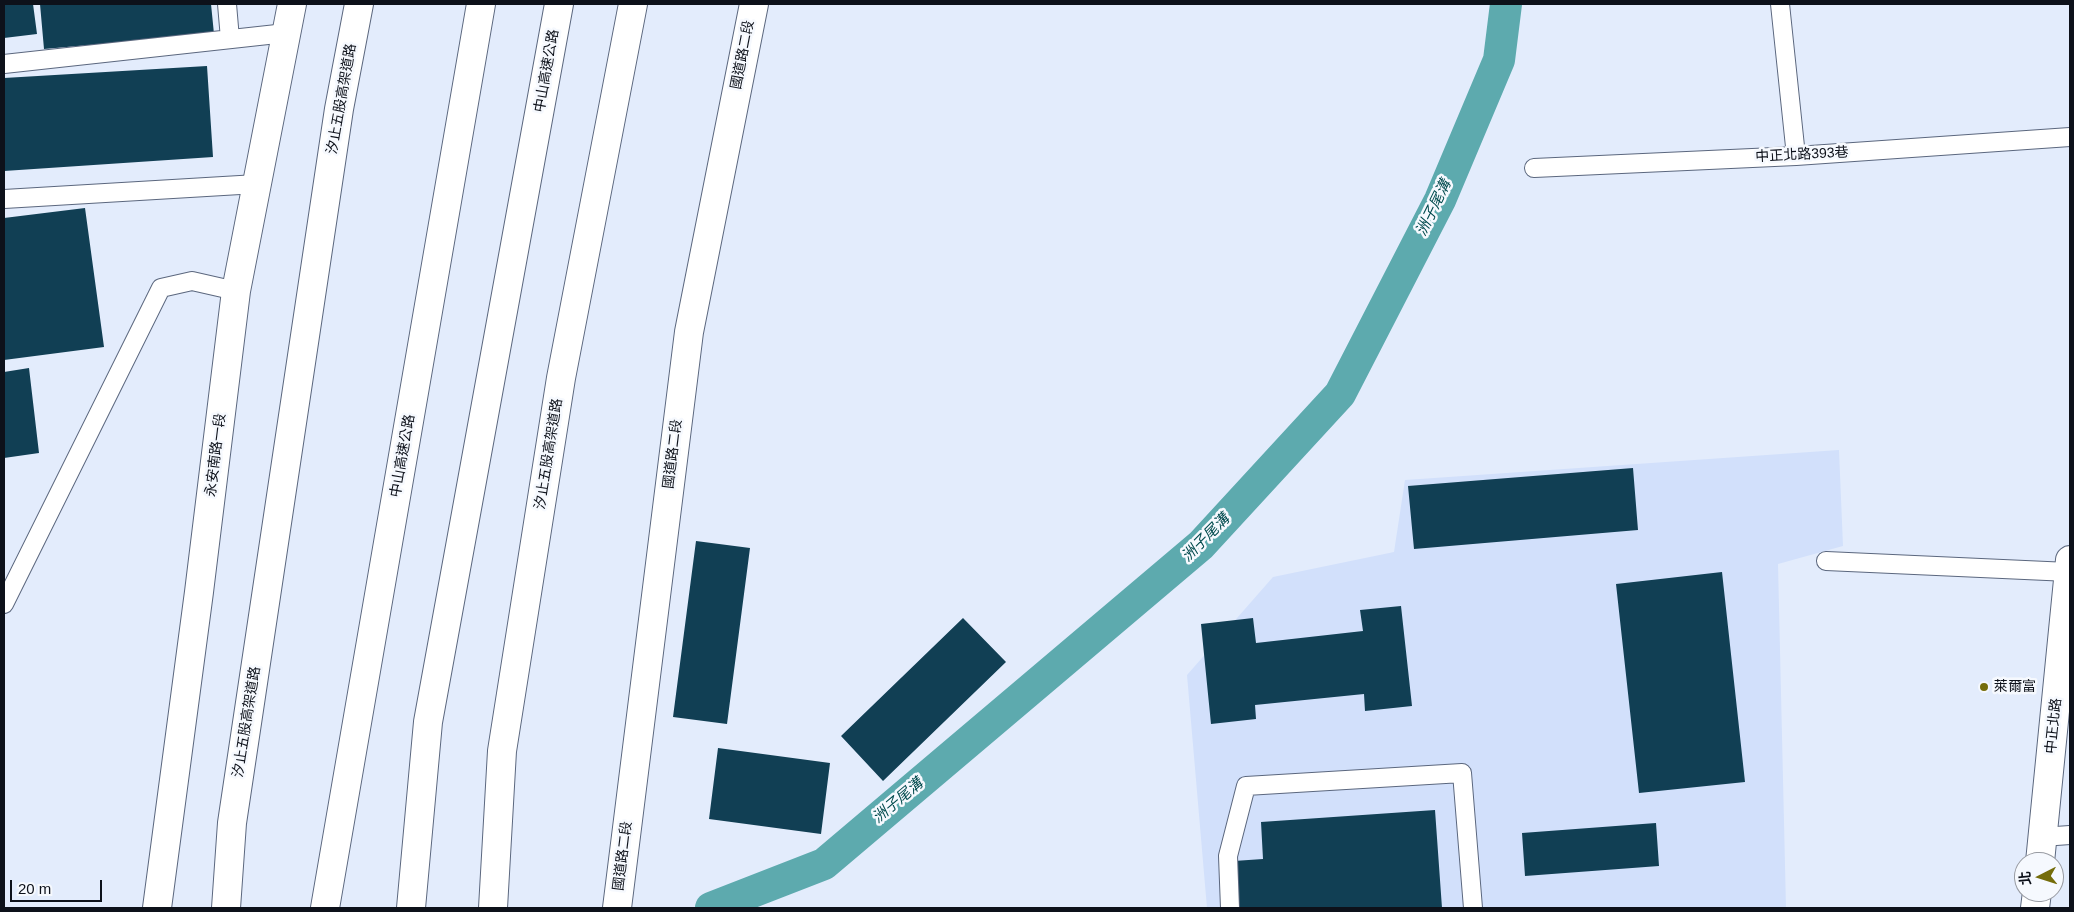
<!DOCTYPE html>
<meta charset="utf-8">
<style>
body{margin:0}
#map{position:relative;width:2074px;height:912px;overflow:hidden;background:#e3ecfc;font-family:Arial,"Noto Sans TC",sans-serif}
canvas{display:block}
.frame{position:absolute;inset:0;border:5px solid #0d111a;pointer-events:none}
.north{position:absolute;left:2014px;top:852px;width:50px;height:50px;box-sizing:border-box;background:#f6f9fe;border:1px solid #999ca3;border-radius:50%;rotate:265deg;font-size:14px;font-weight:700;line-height:20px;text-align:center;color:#0d111a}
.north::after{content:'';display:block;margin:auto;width:18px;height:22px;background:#756d0b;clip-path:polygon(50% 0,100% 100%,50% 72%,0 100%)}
.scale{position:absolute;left:10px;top:880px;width:92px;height:22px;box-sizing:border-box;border:2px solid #0d111a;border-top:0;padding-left:6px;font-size:15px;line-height:18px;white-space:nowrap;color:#0d111a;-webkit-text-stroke:4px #f6f9fe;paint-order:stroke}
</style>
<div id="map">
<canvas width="2074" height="912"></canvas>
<div class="frame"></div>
<div class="north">北</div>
<div class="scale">20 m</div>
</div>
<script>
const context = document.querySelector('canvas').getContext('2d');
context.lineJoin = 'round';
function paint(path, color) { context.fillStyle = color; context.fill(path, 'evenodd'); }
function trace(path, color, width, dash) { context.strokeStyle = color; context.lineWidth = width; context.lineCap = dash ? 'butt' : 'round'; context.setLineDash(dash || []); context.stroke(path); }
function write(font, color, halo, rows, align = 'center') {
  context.font = font + ' Arial,"Noto Sans TC",sans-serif'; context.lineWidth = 5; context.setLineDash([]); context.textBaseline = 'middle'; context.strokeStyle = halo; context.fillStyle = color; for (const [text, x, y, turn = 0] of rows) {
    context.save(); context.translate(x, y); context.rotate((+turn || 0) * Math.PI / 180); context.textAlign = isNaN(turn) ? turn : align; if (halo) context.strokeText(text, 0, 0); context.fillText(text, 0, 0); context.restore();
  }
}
paint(new Path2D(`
 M1839,450L1843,546L1778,564L1786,908H1207L1187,675L1273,577L1394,552L1405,480Z`), '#d2e0fb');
trace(new Path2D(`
 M711,908L824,864L1201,545L1340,394L1440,200L1499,60L1506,4`), '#5daaae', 32);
paint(new Path2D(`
 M4,4H33L37,34L4,38Z
 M40,4H211L214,34L44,49Z
 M207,66L213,157L4,171V78Z
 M85,208L104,347L4,360V218Z
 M29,368L39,453L4,458V372Z
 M1633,468L1638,530L1414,549L1408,486Z
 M696,541L750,548L727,724L673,717Z
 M1722,572L1745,782L1639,793L1616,584Z
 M1401,606L1412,706L1365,711L1364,694L1255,705L1256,719L1211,724L1201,624L1253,618L1256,643L1363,631L1360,610Z
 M963,618L1006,662L883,781L841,736Z
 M718,748L830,763L821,834L709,819Z
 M1435,810L1442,908H1237L1234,861L1263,859L1261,822Z
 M1656,823L1659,866L1525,876L1522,833Z`), '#113f54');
const service = new Path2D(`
 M227,4L230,39
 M1780,4L1796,156
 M4,64L286,33
 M1534,168L1796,156L2070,137
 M4,199L257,184
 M1826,561L2069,572
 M4,604L161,288L192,281L236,291
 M2042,837L2070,835
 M1230,908L1228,856L1246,786L1462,773L1473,908`);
const minor = new Path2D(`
 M157,908L199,592L236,291L292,4
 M617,908L689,332L754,4`);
const secondary = new Path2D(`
 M2040,862L2070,560
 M2035,908L2037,892`);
const motorway = new Path2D(`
 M226,908L232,823L339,109L359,4
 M325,908L481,4
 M411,908L428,722L559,4
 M493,908L502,751L561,378L633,4`);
trace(service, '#5b677e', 20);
trace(minor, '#5b677e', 30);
trace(secondary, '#5b677e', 30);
trace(motorway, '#5b677e', 30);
trace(service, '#fff', 18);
trace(minor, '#fff', 28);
trace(secondary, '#fff', 28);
trace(motorway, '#fff', 28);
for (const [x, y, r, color] of [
 [1984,687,5,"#756d0b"]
]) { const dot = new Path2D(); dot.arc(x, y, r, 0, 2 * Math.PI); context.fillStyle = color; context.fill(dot); trace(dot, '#f6f9fe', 2); }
write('14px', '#0d111a', '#f6f9fe', [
 ["國道路二段",743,55,-79],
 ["中山高速公路",547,71,-80],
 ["汐止五股高架道路",342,99,-80],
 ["中正北路393巷",1802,155,-3],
 ["汐止五股高架道路",549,454,-81],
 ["國道路二段",673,454,-83],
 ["永安南路一段",216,455,-83],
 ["中山高速公路",403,456,-80],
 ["汐止五股高架道路",247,722,-81],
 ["中正北路",2054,726,-84],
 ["國道路二段",623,856,-83]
]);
write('14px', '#0d111a', '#f6f9fe', [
 ["萊爾富",1994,687]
], 'left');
write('italic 15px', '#004a4d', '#f6f9fe', [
 ["洲子尾溝",1434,208,-64],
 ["洲子尾溝",1206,538,-45],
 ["洲子尾溝",898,801,-40]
]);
</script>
